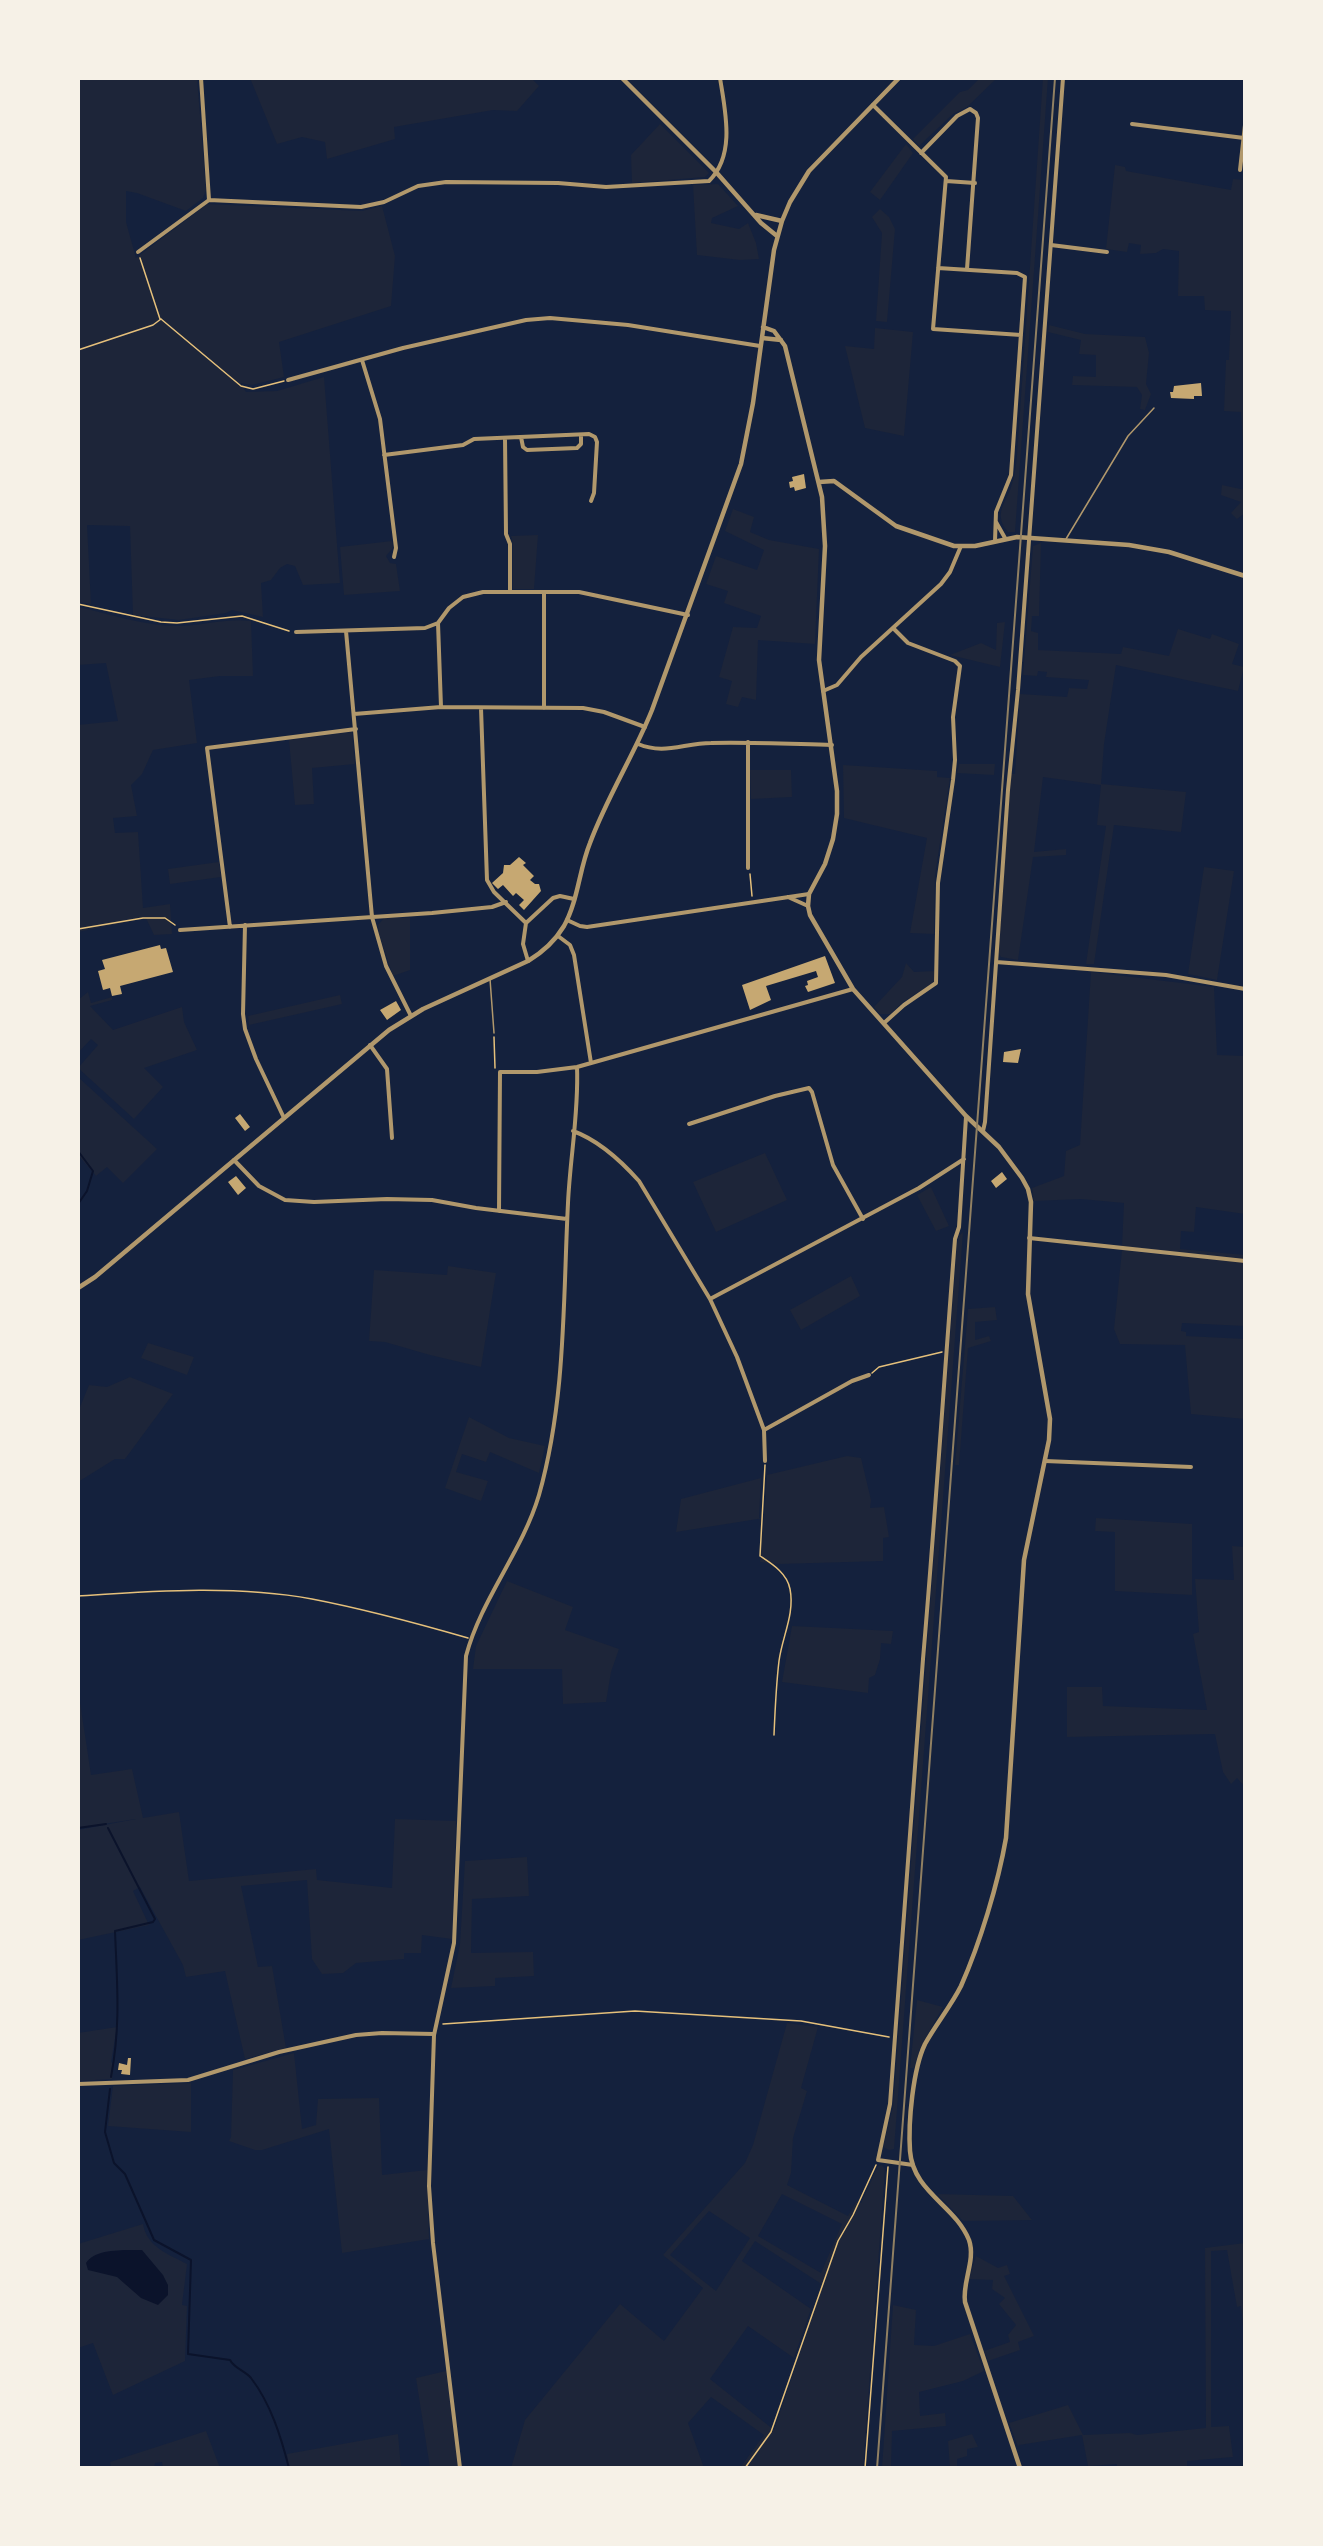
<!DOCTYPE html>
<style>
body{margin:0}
#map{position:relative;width:1323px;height:2546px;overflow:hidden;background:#14213d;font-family:Inter,sans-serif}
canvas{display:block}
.frame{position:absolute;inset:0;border:80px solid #f6f1e7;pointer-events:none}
</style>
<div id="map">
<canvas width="1323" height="2546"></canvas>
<div class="frame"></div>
</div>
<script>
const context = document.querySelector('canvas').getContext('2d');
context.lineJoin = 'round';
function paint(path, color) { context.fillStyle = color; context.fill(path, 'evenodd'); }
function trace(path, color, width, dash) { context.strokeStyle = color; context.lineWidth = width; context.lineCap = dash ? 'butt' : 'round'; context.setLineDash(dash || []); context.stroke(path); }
paint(new Path2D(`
 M78,78H197L206,190L203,198L186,211L137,193L126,191V222L136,258L207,204L362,211L382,206L395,256L391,306L279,342L284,377L252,385L240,383L246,392L277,391L324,377L340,583L303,585L295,566L287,564L280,568L271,580L261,583L263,617L232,610L226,613L179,620L133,615L130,526L87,525L91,604L78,602Z
 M250,78H531L539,86L517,111L493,110L394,127L395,139L327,159L325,142L302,137L277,144Z
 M980,78H997L967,107L953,114L919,146L913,139L960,92L968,90Z
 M1043,78H1048L1015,532H1008C992,513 1007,503 1012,484C1015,475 1016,465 1017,455Z
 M660,124L709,173L705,177L632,183L631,155Z
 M906,144L913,153L880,200L870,192Z
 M1115,165L1125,167L1126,171L1231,190L1233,179L1243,180L1245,188V478L1241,412L1224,411L1226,360H1229L1231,311L1205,310L1204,296H1178L1179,251L1163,249L1156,253L1140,254L1141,245L1129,243L1127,252L1106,249Z
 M718,184L738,206L712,218L711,223L739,229L748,223L756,243L759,259L740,260L697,255L693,185Z
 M880,209L889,217L895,229L887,322L876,321L882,233L872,217Z
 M1049,325L1085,334L1145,337L1149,353L1146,384L1151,394L1145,410L1140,409L1142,395L1137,387L1072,385L1073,376L1096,377V355L1079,354L1081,340L1048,332Z
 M875,328L913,332L904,436L865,428L845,346L874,349Z
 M1222,485L1245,490V513L1237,519L1231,513L1241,502L1221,495Z
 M733,509L754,517L750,532L769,540L819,549L815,644L758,640L756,700L742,697L738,707L726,704L732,681L719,677L733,627L757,628L761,616L724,603L728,591L706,584L716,556L757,570L764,550L725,531Z
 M538,535L534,589H513V544L511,536Z
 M392,541L393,548L386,556L390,563L396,564L400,591L344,595L340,547Z
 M1041,543L1039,616H1032L1031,631L1038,633V650L1121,654L1123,647L1169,656L1178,629L1210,639L1212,634L1239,644L1232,664L1244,667L1238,691L1116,665L1104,744L1101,784L1186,792L1181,832L1114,825L1094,964H1086L1106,826L1097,825L1101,785L1043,777L1034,852L1066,849V855L1033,857L1018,960L1001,957L998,952L1011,774H1015L1020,694L1067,697L1069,688L1087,689L1089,680L1046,677L1047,672L1038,671L1037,676L1023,675L1033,546Z
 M78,607C111,614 143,626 178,626C203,626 225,618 251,621L253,676H220L189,680L197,743L153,750L142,774L131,785L137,816L113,818L115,833L138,832L143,908L170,904L172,934L154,935L146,918L78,932V725L118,721L106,663L78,665Z
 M1005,622L1000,667L950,655L981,643L996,650L997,623Z
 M352,732L355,764L312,768L314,804L295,805L289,740Z
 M959,764H995L994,775L957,773Z
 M843,765L937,771V777L950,778L935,875L934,934L910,933L927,838L844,818Z
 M750,770H791L792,797L751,799Z
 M219,862L221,877L170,884L168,869Z
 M1204,867L1234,871L1217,980L1188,974Z
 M384,918H410V970L393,976L379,934L378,925Z
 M906,963L914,972L934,971V982L903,1002L890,1014H880L874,1007L902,977Z
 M1091,972L1214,987L1217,1055L1245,1056V1214L1196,1207L1194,1232L1181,1231L1180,1249L1245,1255V1326L1182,1323L1181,1331L1186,1332V1336L1245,1339V1419L1191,1414L1185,1345L1120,1344L1114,1329L1122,1250L1181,1257V1254L1122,1246L1124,1203L1081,1199L1034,1201L1032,1188L1064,1176L1066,1151L1080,1145Z
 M88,992L91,1003L112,997V1000L90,1006L113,1030L182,1007L184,1022L197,1050L144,1068L163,1087L134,1119L78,1068L98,1045L91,1039L78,1053V1000Z
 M340,995L342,1004L249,1025L248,1016Z
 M78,1077L157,1149L123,1183L107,1167L96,1176L78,1155Z
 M765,1153L787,1200L716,1232L693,1182Z
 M931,1187L949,1226L936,1231L917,1195Z
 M963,1232L894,2149L889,2150L883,2147L893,2107L957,1244L959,1236Z
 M448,1266L496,1273L481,1367L430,1355L385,1342L369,1341L374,1270L447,1275Z
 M851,1276L860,1296L801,1330L790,1310Z
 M995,1307L997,1320L975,1322V1340L989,1336L991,1341L968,1348L959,1465H955L968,1309Z
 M148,1343L194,1357L187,1375L141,1358Z
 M130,1377L173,1394L125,1459H115L78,1482V1407H80L89,1385L107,1387Z
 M469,1417L509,1438L545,1446L539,1473L490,1452L486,1462L462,1454L456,1472L488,1481L481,1501L445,1488Z
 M847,1456L861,1458L871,1500L870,1508L884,1507L889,1537L883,1538V1561L778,1564L760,1562L764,1518L676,1532L681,1499L761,1478L759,1518H764L767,1475Z
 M1096,1518L1192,1524V1595L1115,1591V1532L1095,1531Z
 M1232,1546L1245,1547V1787L1237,1778L1231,1784L1223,1772L1215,1734L1067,1737V1687H1102L1103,1706L1207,1710L1193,1634L1199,1632L1195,1579L1234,1580Z
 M507,1581L573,1607L565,1630L619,1649L611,1672L606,1702L563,1704L562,1669H473L476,1646Z
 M792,1626L893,1631L891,1644L881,1643L880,1659L875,1675L869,1678L868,1693L782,1682Z
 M78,1689L91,1775L132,1769L143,1818L179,1812L189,1881L316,1869L317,1880L392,1888L395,1819L456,1821L452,1939L422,1935L421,1953H404V1959L356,1963L343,1973L322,1974L312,1959L307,1880L241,1886L258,1967L272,1966L286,2048L245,2059L225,1971L186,1977L183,1965L140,1887L133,1891L149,1925L78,1940V1830L136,1819L78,1828Z
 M527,1857L529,1896L472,1899L471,1953L533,1952L534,1976L495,1978V1986L451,1988L460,1944L465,1861Z
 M917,2000L943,2007L920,2048L914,2068H910Z
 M787,2023L818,2027L801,2088L807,2091L793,2138L791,2173L787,2185L848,2216L856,2202L861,2203L878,2166L882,2165L885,2169L863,2468H740L764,2435L711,2397L688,2423L704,2468H511L525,2420L620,2304L664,2341L703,2288L663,2255L745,2163L753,2145ZM782,2194L842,2224L821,2273L758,2236ZM709,2211L750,2238L716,2291L670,2255ZM755,2241L823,2285L774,2430L710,2379L748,2326L794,2358L811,2309L742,2261Z
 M117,2027L111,2062L114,2064L112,2079L78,2081V2033Z
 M294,2053L302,2129L316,2125L318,2099L379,2098L382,2175L427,2170L429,2239L342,2253L329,2129L262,2150H255L229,2141L231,2137L233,2070Z
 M191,2083V2132L108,2126L113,2086Z
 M937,2194L1013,2196L1032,2220L963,2221Z
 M143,2224C147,2247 168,2254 187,2264L182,2305L187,2306L185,2361L113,2395L93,2343L78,2348V2244Z
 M1245,2243V2345L1241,2306L1237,2307L1227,2250L1211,2251V2427L1229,2426L1233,2457L1187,2461V2468H1117V2464L1088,2466L1082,2435L1019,2445L1018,2447L1009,2423L1068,2405L1083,2435L1130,2433L1137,2435L1206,2428L1205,2248Z
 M976,2256L998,2268L1007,2265L1010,2274L1004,2276L1034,2336L1018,2342L1020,2350L988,2361L984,2351L1010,2342L1008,2335L1016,2325L999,2304L1005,2298L992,2289L993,2280L969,2279Z
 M893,2305L916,2310L914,2345L934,2346L970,2334L984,2371L963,2381L919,2392L920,2416L945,2413L946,2426L892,2431L891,2468H882Z
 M446,2371L458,2468H430L416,2378Z
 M206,2431L220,2468H163L162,2462L155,2463L154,2468H111L110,2462Z
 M398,2434L401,2468H288L287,2454Z
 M972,2434L978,2447L967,2449V2456L957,2459V2468H950L948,2441Z`), '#1d2539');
paint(new Path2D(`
 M142,2250L163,2275L168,2285V2295L158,2305L141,2298L117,2277L88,2270L86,2263C95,2248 126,2250 142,2250Z`), '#0b132b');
trace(new Path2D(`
 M78,1151L93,1171L87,1191L78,1204
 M78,1828L106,1824
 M108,1828L155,1919L153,1922L115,1931C117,1984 121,2024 111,2077
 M110,2089L105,2132L114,2163L125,2174L154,2240L191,2260L188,2354L230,2360C234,2368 245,2371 251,2378C271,2404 281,2437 289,2468`), '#0b132b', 2);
paint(new Path2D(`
 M1201,383L1202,396H1194V399L1171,398L1170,392H1173L1174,386Z
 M804,474L806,488L795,491L794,487L790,488L789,482L793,481L792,477Z
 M519,857L526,863L523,865L534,876L530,880L535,884H539L541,891L524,910L519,905L524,900L516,893L513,896L503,885L498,889L492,883L503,873L504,865H510Z
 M160,945L161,949L166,948L173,972L120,986L122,994L112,996L110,988L103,990L98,971L105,969L102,960Z
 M825,956L835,983L808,992L805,986L808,985L807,981L818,977L816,971L766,986L771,1000L750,1010L742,985Z
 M396,1001L401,1010L387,1020L380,1010Z
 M1021,1049L1018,1063L1003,1062L1004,1052Z
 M240,1114L250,1127L245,1131L235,1118Z
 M1002,1172L1007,1179L996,1188L991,1181Z
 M236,1176L246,1188L238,1195L228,1182Z
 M128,2058H131L130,2075L121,2074L122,2070H118L119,2063L127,2065Z`), '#c6a872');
trace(new Path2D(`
 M140,258L160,319
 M161,319L241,386L253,389L284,381
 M78,350L153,325L161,319
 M78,604L161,622L177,623L242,616L289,631
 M750,874L752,896
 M78,929L143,918H165L175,925
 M494,1037L495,1068
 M872,1373L879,1367L942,1352
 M765,1465L760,1556C772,1564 787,1573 790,1589C795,1614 782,1637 779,1661C776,1686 775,1711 774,1735
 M78,1596C155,1591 235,1585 312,1599C364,1609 416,1623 468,1638
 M443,2024L635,2011L801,2021L889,2037
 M745,2468L771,2432L838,2241L853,2215L876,2165
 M865,2468L888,2167`), '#e5c07b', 1.5);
trace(new Path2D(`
 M1066,539L1128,436L1154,408
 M490,979L494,1033`), '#b1986c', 1.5);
trace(new Path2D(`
 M201,78L209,200
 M873,105L946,177L933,329L1021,335
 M1132,124L1244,138
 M921,153L957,116L970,109L976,113L978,118L967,269
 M1240,170L1245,125
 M946,181L975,183
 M1051,245L1107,252
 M138,252L209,200L361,207L384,202L418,186L446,182L558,183L606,187L709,181C736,155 725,110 720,78
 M938,268L1017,273L1025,277L1011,475L996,512L995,541
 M362,360L380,419L396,548L394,557
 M288,380L403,348L526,320L550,318L628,325L760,346
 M521,437L523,447L527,450L577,448L581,444V435
 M505,438L506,534L510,544V592
 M384,455L463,445L474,439L589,434L595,437L597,442L594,493L591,501
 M996,522L1005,538
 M544,593V708
 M438,623L441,707
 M346,631L372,917L386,966L411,1016
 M296,632L425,628L438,623L449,608L463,597L483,592H579L688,615
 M823,691L837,685L861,657L941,584L950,572L961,546
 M481,708L487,880L494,892L526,923
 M354,714L441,707L583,708L604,712L645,727
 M638,744C664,755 684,743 711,743C751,742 791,744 832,745
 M748,868V742
 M788,897L808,906
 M567,920L580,926L587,927L809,894
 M245,925L243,1014L245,1029L256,1059L284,1118
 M230,927L207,748L356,729
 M180,930L432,913L492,907L506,902
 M558,936L570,945L574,955L591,1063
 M528,961L523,944L526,923L553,898L560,896L574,899
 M996,962L1166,975L1245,989
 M884,1023L904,1005L936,983L938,883L953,780L955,760L953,717L960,666L955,661L908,643L893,628
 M370,1045L387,1069L392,1138
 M689,1124L775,1096L809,1088L812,1092L833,1165L863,1219
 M573,1131C598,1140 622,1162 639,1181L710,1299L737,1357L764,1430L765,1461
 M983,1131L985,1122L1008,790L1018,690L1063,78
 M234,1160L259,1186L285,1200L314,1202L387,1199L432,1200L476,1208L567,1219
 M499,1211L500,1072H537L577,1067L853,989
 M1029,1238L1245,1261
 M710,1299L919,1188L964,1159
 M764,1430L852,1381L869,1375
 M1045,1461L1191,1467
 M78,2084L188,2080L279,2052L356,2035L382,2033L434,2034
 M913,2165L878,2160L890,2104L923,1659C935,1520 944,1380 955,1239L959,1227L966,1117
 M460,2468L433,2243L429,2186L434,2035L454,1943L466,1656C481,1599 522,1552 539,1495C566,1399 563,1301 568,1203C570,1158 579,1112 577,1067`), '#b1986c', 4);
trace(new Path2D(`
 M622,78L716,172L761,223L777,236
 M756,215L782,221
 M763,327L774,331L785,346L822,497L825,546L819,660L837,791V814L833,839L825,864L809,894L808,906L810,915L853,989L966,1116L999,1147L1022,1178L1028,1189L1031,1202L1028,1294L1050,1419L1049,1440L1024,1560L1006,1838C998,1884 980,1943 961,1986C951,2006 936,2024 925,2044C913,2069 908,2122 910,2151C913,2192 955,2205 969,2240C976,2260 962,2282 965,2302L1020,2468
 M762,338L781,340
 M819,482L834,481L896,526L954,546H975L1017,537L1129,545L1169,552L1245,576
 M78,1288L95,1277L389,1030L423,1009L528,961C543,952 555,941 564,926C578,901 579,870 590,843C607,797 634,755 652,710L741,464L753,403L774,250L782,221L790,202L809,171L899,78`), '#b1986c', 4.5);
trace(new Path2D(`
 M877,2468L1055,78`), '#918062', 2);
</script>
